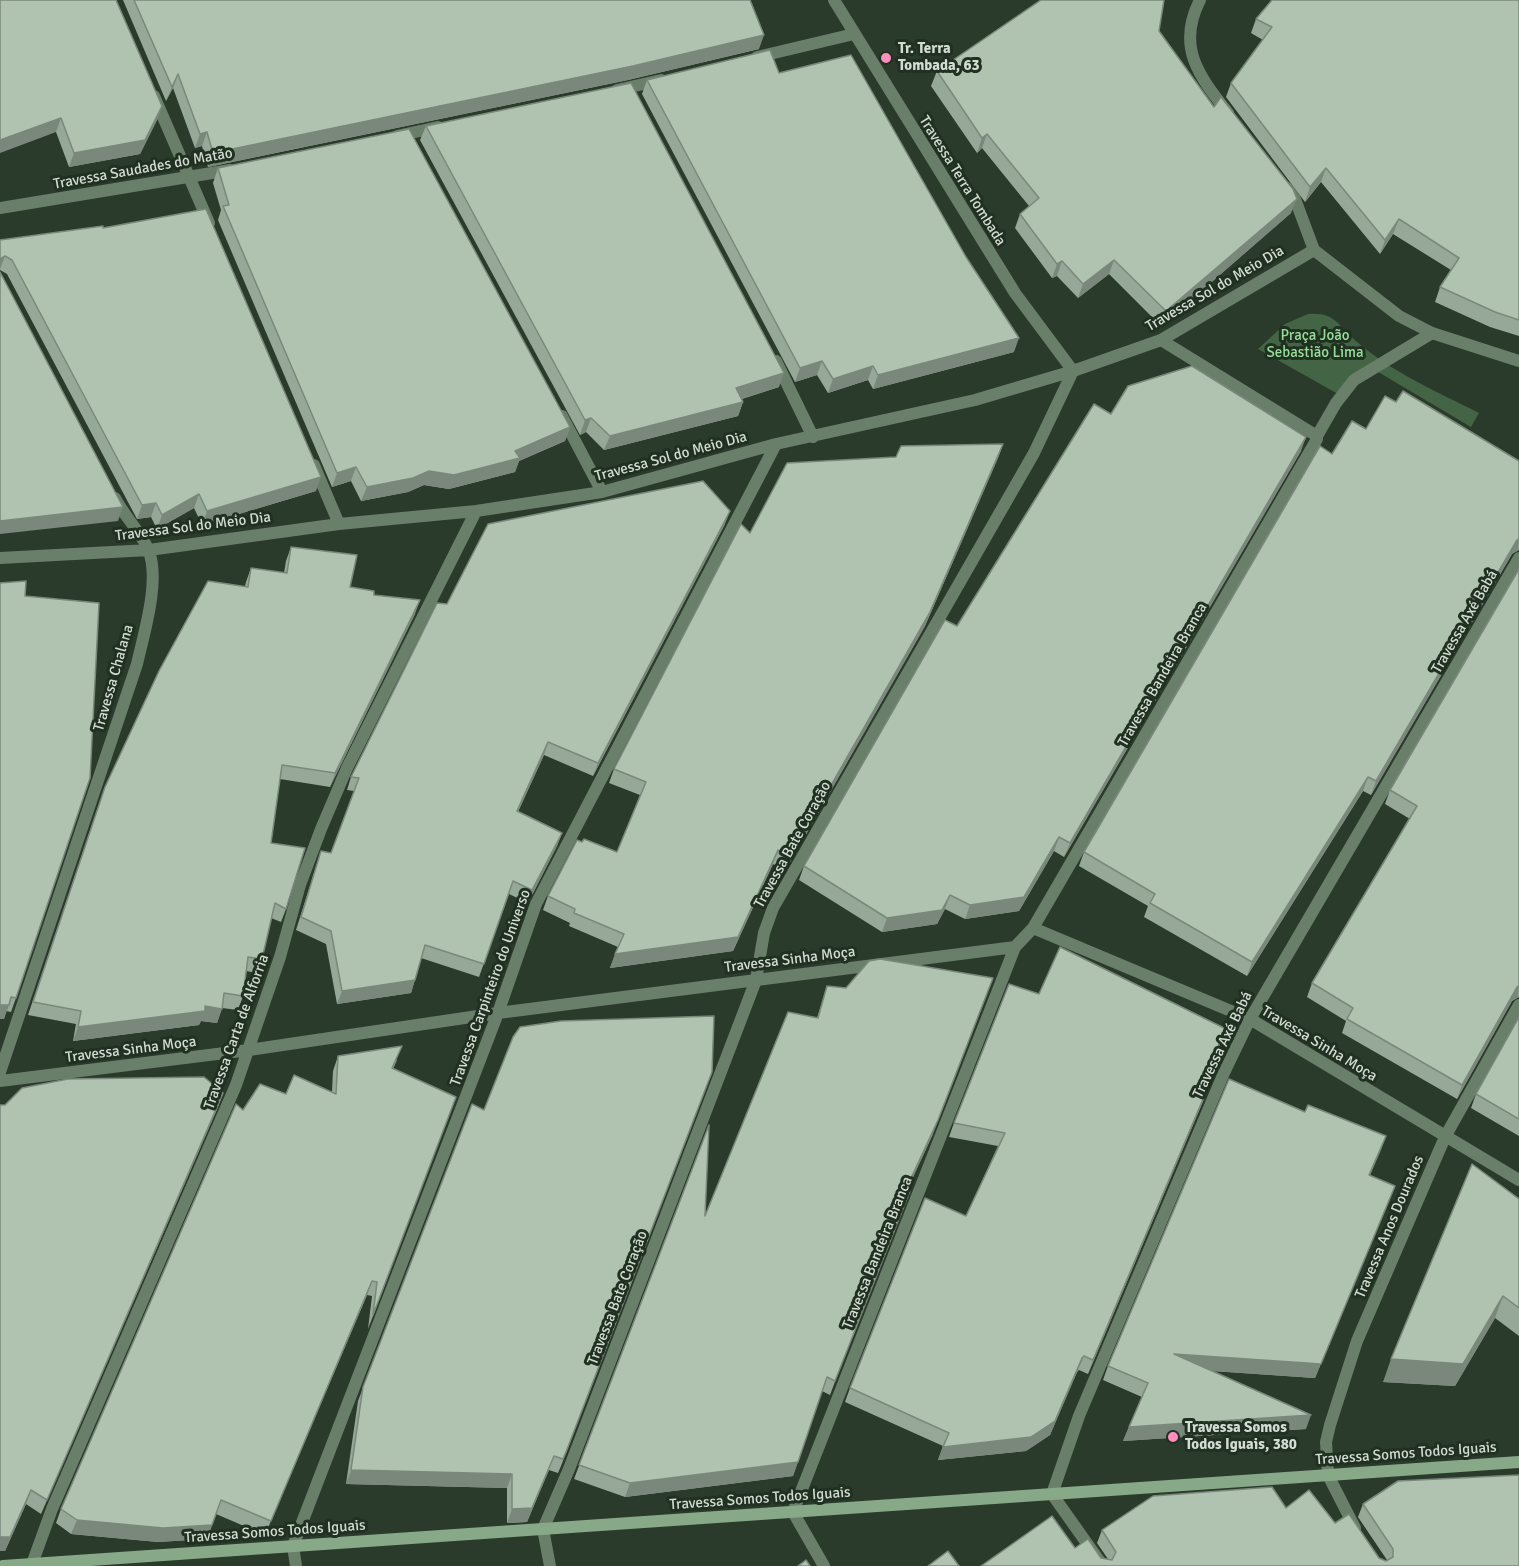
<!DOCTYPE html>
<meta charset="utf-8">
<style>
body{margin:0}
canvas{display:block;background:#2a3a2b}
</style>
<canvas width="1519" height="1566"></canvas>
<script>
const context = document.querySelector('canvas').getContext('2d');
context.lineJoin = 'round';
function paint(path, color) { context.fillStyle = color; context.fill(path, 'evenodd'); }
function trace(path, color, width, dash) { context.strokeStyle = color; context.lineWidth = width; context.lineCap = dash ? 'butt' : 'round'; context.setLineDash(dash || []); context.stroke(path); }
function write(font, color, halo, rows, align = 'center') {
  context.font = font + ' Signika,sans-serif'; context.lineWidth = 6; context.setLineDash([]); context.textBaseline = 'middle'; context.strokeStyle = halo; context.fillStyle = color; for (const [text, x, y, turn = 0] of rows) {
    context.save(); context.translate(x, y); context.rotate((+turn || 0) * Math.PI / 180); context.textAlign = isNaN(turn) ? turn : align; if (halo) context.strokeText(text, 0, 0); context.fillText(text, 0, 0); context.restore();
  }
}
paint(new Path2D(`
 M1308,314C1336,312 1338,326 1357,342C1393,373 1438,392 1479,413L1471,427L1368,366L1347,399L1258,349L1285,324Z`), '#436545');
trace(new Path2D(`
 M1200,0C1176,47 1199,76 1228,113
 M757,57L854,34
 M617,90L661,80
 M154,96L209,223
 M397,136L438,127
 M1287,188L1295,199L1314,250
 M0,208L230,170
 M776,361L813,437
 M562,416L602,492
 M1317,436L1336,403L1354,380L1432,333
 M314,465L339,524
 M0,558L149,550L339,524L476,511L602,492L776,444L975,400L1073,371
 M1033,928L1250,1019L1519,1180
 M0,1072L137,664C144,633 161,579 148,549C140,531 124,516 115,498
 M0,1081L249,1050L498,1013L1015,947L1033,928L1317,439V436L1161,340
 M1052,1494L1079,1416L1223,1075L1250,1019L1519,558
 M1355,1528L1328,1475L1326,1442L1330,1425L1357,1341L1445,1137L1519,1005
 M32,1564L52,1509L236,1085L280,957L300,885L321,829L347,768L476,511
 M296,1566L293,1546L498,1013L536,904L776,444
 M550,1566L543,1529L569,1469L756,980L764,933L773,908L1034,453L1073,371
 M824,1566L793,1512L1015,947`), '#6a7f6a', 12);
trace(new Path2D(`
 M834,0L1015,293L1073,371L1161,340L1314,250L1399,316L1432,333L1519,361
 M1052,1494L1103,1566`), '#6a7f6a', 12);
trace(new Path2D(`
 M3,1566L1519,1462`), '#87a987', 12);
paint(new Path2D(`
 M0,0L162,106L157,120L140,154L69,167L56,132Z
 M123,0H750L759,49L628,80L208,167L202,146L195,148L173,88L166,101Z
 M1519,0V336L1490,327L1435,302L1440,287L1451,270L1393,234L1380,254L1321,182L1305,202L1226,97L1231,83L1263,40L1251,33L1256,19Z
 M1159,31L1291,213L1161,326L1109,274L1078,298L1057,276L1052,278L1015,228L1020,214L1029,206L982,148L977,153L931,86L937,71Z
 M779,73L1014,352L873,389L868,380L828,393L817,375L795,382L642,94L647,80Z
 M426,126L779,387L742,399L743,402L738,416L604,450L586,432L580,435L420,140Z
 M218,168L570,427L565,441L519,461L515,472L449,489L424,485L408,492L361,501L351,481L332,487L218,220L221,210L213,183Z
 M103,228L316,491L202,525L194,508L157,529L151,517L137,519L7,274L0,270V240Z
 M1396,402L1519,461V550L1512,554L1371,795L1363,791L1247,976L1144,917L1148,906L1079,866L1084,852L1332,454L1366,429Z
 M1111,414L1301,451L1064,857L1054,851L1019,911L965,919L945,909L937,924L882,932L799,880L804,866L957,626Z
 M1003,444L998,458L925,626L785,871L773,864L733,951L610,968L618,947L569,926L570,923L543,910L549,893L582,842L617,852L640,795L609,783L614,769L750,533L896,457Z
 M725,524L593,776L544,755L518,812L562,833L557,846L528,903L509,894L479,977L421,958L411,993L337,1004L326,944L296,930L321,851L331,853L354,791L347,790L351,777L447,604Z
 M291,547L350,587L374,595L415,614L330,787L280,779L271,843L286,909L281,922L271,918L262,959L257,973L246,971L243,996L238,1010L222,1008L217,1023L201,1021L199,1025L73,1041L76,1024L28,1015L100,801L245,586L246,582L251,568L284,573L286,561Z
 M1519,569V997L1512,1001L1457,1099L1342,1033L1346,1021L1307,997L1312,983L1410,819L1385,804L1390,790Z
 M0,583L16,998L11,1012L6,1011L4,1019H0Z
 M827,986L933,1134L907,1190L830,1395L822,1391L793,1476L625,1497L574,1479L709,1125L705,1216L817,1018Z
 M1039,994L1221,1043L1208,1071L1209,1087L1088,1374L1079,1370L1077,1372L1050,1435L1026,1451L938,1460L943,1446L845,1402L850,1388L966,1216L998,1146L949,1137L954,1123Z
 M1519,1017V1136L1471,1108L1476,1094Z
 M338,1056L397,1060L393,1069L456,1097L368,1329L372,1296L367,1295L265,1535L216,1514L207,1539L158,1542L71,1534L56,1523L61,1509L243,1110L286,1094L332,1092L333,1071Z
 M707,1086L561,1466L558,1473L549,1470L527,1522L507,1523V1488L346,1484L358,1401L472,1104L484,1110Z
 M223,1093L218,1107L41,1514L26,1504L5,1551H0Z
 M1305,1112L1386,1136L1370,1175L1389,1200L1315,1378L1212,1371L1306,1429L1123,1441L1142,1397L1103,1380L1108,1366Z
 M1519,1199V1336L1495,1318L1455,1386L1383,1382Z
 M1363,1504L1519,1566H981L1075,1548L1101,1558L1108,1559L1097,1543L1102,1530L1286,1508L1335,1523L1379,1558L1386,1561L1387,1560L1358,1517Z`), '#96a897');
paint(new Path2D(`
 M764,35L759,49L628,80L208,167L213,153Z
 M178,74L173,88L166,101L172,87Z
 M162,106L157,120L140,154L69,167L74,153Z
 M61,118L56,132L0,153V140Z
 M207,132L202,146L195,148L200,134Z
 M987,134L982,148L977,153L982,138Z
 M1326,168L1321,182L1305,202L1310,187Z
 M1297,199L1291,213L1161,326L1166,311Z
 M1399,219L1393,234L1380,254L1385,240Z
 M5,256L0,269V259Z
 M1114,260L1109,274L1078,298L1083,284Z
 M1062,261L1057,276L1052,278L1057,264Z
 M1019,338L1014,352L873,389L878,375Z
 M822,361L817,375L795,382L800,368Z
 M873,366L868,380L828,393L833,379Z
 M784,373L779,387L731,402L736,388Z
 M743,402L738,416L604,450L610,436Z
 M591,418L586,432L580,435L585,420Z
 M570,427L565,441L519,461L515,472L449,489L424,485L408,492L361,501L367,487L515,451Z
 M1306,437L1301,451L1064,857L1070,843Z
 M1003,444L998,458L925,626L785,871L790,857Z
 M356,467L351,481L332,487L337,473Z
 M321,477L316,491L202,525L207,511Z
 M199,494L194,508L157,529L162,515Z
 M156,503L151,517L137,519L142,505Z
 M123,507L118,521L0,534V521Z
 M730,511L725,524L593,776L598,763Z
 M1519,539L1518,550L1512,554L1371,795L1376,781L1517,540Z
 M420,600L415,614L330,787L335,773Z
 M548,742L544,755L512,824L517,811Z
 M1368,777L1363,791L1247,976L1252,962Z
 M562,833L557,846L528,903L532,890Z
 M1059,837L1054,851L1019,911L965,919L970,905Z
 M778,850L773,864L733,951L610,968L615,954Z
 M950,895L945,909L937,924L882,932L887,918Z
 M415,980L411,993L337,1004L342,991Z
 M1519,986L1518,997L1512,1001L1457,1099L1462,1085L1517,987Z
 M988,992L933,1134L901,1203L906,1189Z
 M0,1005H9L4,1019H0Z
 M205,1006L222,1009L217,1023L201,1021L199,1025L73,1041L78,1027Z
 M1226,1029L1221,1043L1202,1084L1207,1070Z
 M1214,1073L1209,1087L1088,1374L1093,1360Z
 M223,1093L218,1107L41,1514L47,1500Z
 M1386,1136L1381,1150L1364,1189L1369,1175Z
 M1395,1186L1315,1378L1169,1368L1174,1354Z
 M372,1281L367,1295L265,1535L271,1521Z
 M1503,1296L1495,1318L1455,1386L1383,1382L1391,1359Z
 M1084,1356L1050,1435L1026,1451L938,1460L943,1447L1082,1358Z
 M1311,1415L1306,1429L1123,1441L1129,1427Z
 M554,1456L527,1522L507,1523L512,1509Z
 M798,1462L793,1476L625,1497L630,1483Z
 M351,1470L512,1474L507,1488L346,1484Z
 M31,1490L26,1504L5,1551H0V1537Z
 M77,1520L212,1525L207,1539L158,1542L71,1534Z`), '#7a887b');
const building = new Path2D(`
 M0,0H116L162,106L145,140L74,153L61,118L0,140Z
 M134,0H750L764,35L633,66L213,153L207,132L200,134L178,74L172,87Z
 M1041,0H1164L1159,31L1214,107L1221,97L1293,189L1297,199L1166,311L1114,260L1083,284L1062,261L1057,264L1020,214L1039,198L987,134L982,138L937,71Z
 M1272,0H1519V320L1495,312L1440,287L1459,258L1399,219L1385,240L1326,168L1310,187L1231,83L1272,27L1256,19Z
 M770,50L779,73L851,55L966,257L1019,338L878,375L873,366L833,379L822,361L800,368L647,80Z
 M631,83L784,373L736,388L743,402L610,436L591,418L585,420L426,126Z
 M409,129L570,427L515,451L520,458L454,475L429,471L413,478L367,487L356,467L337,473L223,206L229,205L218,168Z
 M206,209L321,477L207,511L199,494L162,515L156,503L142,505L12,260L5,256L0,259V240L103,226V228Z
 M0,272L123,507L0,521Z
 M1192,366L1306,437L1070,843L1059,837L1024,897L970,905L950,895L942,910L887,918L804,866L945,620L957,626L1094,404L1111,414L1128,386Z
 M1403,391L1519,461V539L1517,540L1376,781L1368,777L1252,962L1150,903L1155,894L1084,852L1320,446L1332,454L1352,421L1366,429L1385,396L1396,402Z
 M1003,444L930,612L790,857L778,850L738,937L615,954L624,934L574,913L575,909L548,896L577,840L582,842L584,839L617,852L646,782L614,769L741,524L750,533L787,463L896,457L901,446Z
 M703,481L730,511L598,763L548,742L517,811L562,833L532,890L513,881L484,964L425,945L415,980L342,991L331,931L301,917L321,851L331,853L359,778L351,777L437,603L447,604L488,524Z
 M291,547L357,555L350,587L374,591V595L420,600L335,773L282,765L271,843L305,848L286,909L275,903L262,959L248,957L243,996L224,993L222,1009L205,1006V1011L78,1027L81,1011L33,1002L105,787L159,671L208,581L248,587L251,568L287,573Z
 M1519,569V986L1517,987L1462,1085L1347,1019L1353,1008L1312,983L1417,806L1390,790Z
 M26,581L25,596L99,603L90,778L16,998L11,997L9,1005H0V583Z
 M1060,947L1226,1029L1207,1070L1214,1073L1093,1360L1084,1356L1082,1358L1055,1421L1031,1437L943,1447L949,1433L850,1388L925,1198L966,1216L1005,1133L954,1123L1009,984L1039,994Z
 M880,959L993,978L938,1120L906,1189L910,1191L835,1381L827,1377L798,1462L630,1483L579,1465L709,1125L705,1216L788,1012L818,1018L827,986L846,988L869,961Z
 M714,1016L712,1072L566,1452L563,1459L554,1456L532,1508L512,1509V1474L351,1470L363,1387L472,1104L484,1110L513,1037L520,1027L561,1021Z
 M1519,1017V1119L1476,1094Z
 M402,1046L392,1068L456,1097L373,1315L377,1282L372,1281L271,1521L221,1500L212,1525L163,1528L77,1520L61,1509L236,1104L243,1110L260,1084L286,1094L294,1075L336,1094L338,1056Z
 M204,1077L223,1093L47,1500L31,1490L10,1537H0V1105H5L22,1088L68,1079Z
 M1229,1079L1305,1112L1308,1105L1386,1136L1369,1175L1395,1186L1321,1364L1174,1354L1311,1415L1129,1427L1148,1383L1108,1366Z
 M1472,1164L1519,1199V1308L1503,1296L1463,1364L1391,1359Z
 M1519,1475V1566H981L1052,1516L1075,1548L1088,1539L1101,1558L1112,1560L1116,1552L1102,1530L1153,1496L1272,1487L1286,1508L1309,1490L1335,1523L1349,1514L1379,1558L1386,1561L1393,1557V1549L1363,1504L1398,1481Z
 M948,1551L959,1566H928Z
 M806,1560L810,1566H798Z`);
paint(building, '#afc3b0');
trace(building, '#7a887b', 1.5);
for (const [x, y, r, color] of [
 [886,58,6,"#fe8ebb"],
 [1173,1437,6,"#fe8ebb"]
]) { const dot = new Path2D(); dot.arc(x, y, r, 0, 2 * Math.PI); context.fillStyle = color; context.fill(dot); trace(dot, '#203021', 2); }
write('bold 15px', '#d2dcd2', '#203021', [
 ["Tr. Terra",898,49],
 ["Tombada, 63",898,66],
 ["Travessa Somos",1185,1428],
 ["Todos Iguais, 380",1185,1445]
], 'left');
write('15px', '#d2dcd2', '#203021', [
 ["Travessa Saudades do Matão",143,169,-10],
 ["Travessa Terra Tombada",962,181,58],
 ["Travessa Sol do Meio Dia",1215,289,-30],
 ["Travessa Sol do Meio Dia",671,457,-15],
 ["Travessa Sol do Meio Dia",193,527,-7],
 ["Travessa Axé Babá",1465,622,-60],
 ["Travessa Bandeira Branca",1163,675,-60],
 ["Travessa Chalana",114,678,-74],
 ["Travessa Bate Coração",793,845,-61],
 ["Travessa Sinha Moça",790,960,-7],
 ["Travessa Carpinteiro do Universo",491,988,-70],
 ["Travessa Carta de Alforria",237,1032,-70],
 ["Travessa Sinha Moça",1319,1044,31],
 ["Travessa Axé Babá",1223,1045,-64],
 ["Travessa Sinha Moça",131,1050,-7],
 ["Travessa Anos Dourados",1390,1227,-67],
 ["Travessa Bandeira Branca",878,1253,-68],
 ["Travessa Bate Coração",618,1298,-69],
 ["Travessa Somos Todos Iguais",1406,1454,-4],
 ["Travessa Somos Todos Iguais",760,1499,-4],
 ["Travessa Somos Todos Iguais",275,1532,-4]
]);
write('15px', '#96df99', '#203021', [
 ["Praça João",1315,336],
 ["Sebastião Lima",1315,353]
]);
</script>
